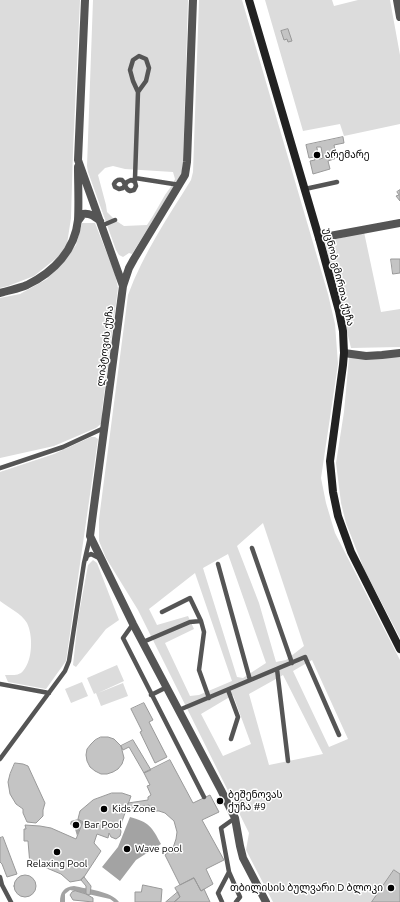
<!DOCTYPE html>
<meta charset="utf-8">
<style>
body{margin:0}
canvas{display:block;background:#fff}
</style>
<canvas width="400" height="902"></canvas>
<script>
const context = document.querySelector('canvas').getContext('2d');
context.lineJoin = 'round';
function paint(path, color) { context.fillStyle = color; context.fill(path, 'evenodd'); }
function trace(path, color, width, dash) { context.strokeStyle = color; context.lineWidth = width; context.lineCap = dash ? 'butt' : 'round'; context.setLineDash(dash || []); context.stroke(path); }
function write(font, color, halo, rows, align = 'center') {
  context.font = font + ' Ubuntu,"Noto Sans Georgian",sans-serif'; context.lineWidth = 3; context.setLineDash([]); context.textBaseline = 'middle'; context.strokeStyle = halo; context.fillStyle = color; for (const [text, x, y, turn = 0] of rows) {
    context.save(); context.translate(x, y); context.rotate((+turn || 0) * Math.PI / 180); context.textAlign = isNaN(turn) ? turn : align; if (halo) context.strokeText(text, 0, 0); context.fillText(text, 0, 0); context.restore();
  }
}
paint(new Path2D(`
 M0,0H80L73,150L71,218L67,244L59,256L34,276L8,286L0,288Z
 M93,0H188L183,163L182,171L178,180L132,254L129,253L123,257L119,255L116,250L88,172L87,166ZM113,166L125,169L173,172L175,179C173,185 169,189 165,195C159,205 154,215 147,225L124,226L115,220L107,212L106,205L98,175L105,168Z
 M199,0H242L328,294L335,324L338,364L321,478L326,503L335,533L400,660V902H273L246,850L249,833L138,610L106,558L99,541V519L128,295C143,254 168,217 191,180L193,172ZM263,523L304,646L286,660L276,662L259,603L237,546ZM228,554L266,663L243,678L237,677L203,568ZM195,573L232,681L199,695L190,696L165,643L194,629L188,616L157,625L149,609ZM312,660L348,739L329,747L293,671ZM283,675L323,754L269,765L249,694ZM233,695L251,744L223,756L201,714Z
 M265,0H332L334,6L358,0H390L400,55V124L344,136L340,124L303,131Z
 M82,223H95L115,274L118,288L102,410V423L96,428L54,446L0,458V298L20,294L47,279L56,269L66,258L76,245Z
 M364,232L381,312L400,309V347L351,348L325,242Z
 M400,353V638L364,569L346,523L341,503L336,463L344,412L349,357Z
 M91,437H95L98,439L66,661L46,689L8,682L5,675C12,675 19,676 23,671C33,660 33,635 27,623C21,613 9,608 0,601V472L54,454Z
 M93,560L97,563L119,620L106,629L76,667L73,665L78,619L88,565Z
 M117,665L124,681L98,693L123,683L128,696L101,706L96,693L94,694L87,678Z
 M82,682L88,696L71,703L65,689Z`), '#dcdcdc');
paint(new Path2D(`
 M240,792L244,798L239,805L234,796Z
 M130,817C149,822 152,827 161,844L136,860L120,881L102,867L118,847Z
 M78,819L83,822L77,836L75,829L70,824L71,821Z
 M74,886C87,889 111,891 119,902H114L110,899L70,890L65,894V902H60C60,892 64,887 74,886Z`), '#a3a3a3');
const building = new Path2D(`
 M288,29L292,41L288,42L287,39L284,40L281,31Z
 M343,137L344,143L334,145L337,158L328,161L330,169L313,174L310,161L315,160L314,157L309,158L306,145ZM317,147H321L323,158L320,159Z
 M400,190V201L396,196L399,195L397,192Z
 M391,259H400V273L393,274Z
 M144,703L153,720L149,722L167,757L155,763L140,732L142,731L131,709Z
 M101,737H108L114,739L121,746L124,758L122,764L118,769L113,772L107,774H101L95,771L90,767L87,761L86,755L87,749L91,744L95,740Z
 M133,740L151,770L144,773L129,747L123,750L121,746Z
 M170,760L193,803L210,795L219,812L202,820L224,860L206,869L213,884L201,891L194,878L180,885L165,855L173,848L176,839L177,832L174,821L165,813L159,811H149V805L126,809L128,803L148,800V797L151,795L147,786L150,785L144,773Z
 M15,763L23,764L28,766L45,803L43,810V816L36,823L27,822L23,813V809L16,804L10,794L8,782L10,774Z
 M112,793H122L131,796L120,827L121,832L120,836L116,839L111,837L109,833L108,838L97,834L94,843L101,851L84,877L81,880L70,882L61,874L42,866L30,865L28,841H24V829H26L25,825L40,826L51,828L76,839L83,822L78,819L80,811L93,800Z
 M3,837L17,874L7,877L2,864L0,862V838Z
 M394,870L400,874V902H372Z
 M14 886a11 11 0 1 1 22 0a11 11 0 1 1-22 0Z
 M84,877L91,886L90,895L86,894V886L81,880Z
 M194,878L201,891L204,889L210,902H174L180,897L175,888Z
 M143,885L162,889L161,902H135V892H141Z
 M76,891L86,894L93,898V902L73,900L70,895L72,892Z
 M178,892L180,897L174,902H166Z`);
paint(building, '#c4c4c4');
trace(building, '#999', 1);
trace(new Path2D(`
 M135,178L180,185
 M133,181L135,178L138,92L146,81L149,68L146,59L139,56L133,60L130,70L133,81L138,92
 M125,185L123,188L119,189L115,187L114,184C116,180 118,179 122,180C126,183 124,189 130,191L134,190L136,186L135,182L131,180L127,182L125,185
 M305,189L337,182
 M101,226L115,220
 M0,468L63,447L104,428
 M252,548L292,663
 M86,559L87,556L91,554L99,558
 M218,564L250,680
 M162,612L190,598L201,621L204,632L199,670L209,698
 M133,624L123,638L204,797
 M143,642L190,622L201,621
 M277,669L288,761
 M0,684L49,693
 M228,690L238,717L231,739
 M151,695L167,687
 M179,710L305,657L339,735
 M0,759L65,671L69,661L84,563L90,537
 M235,818L221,828L229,872L240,897L236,902
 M0,877L2,885L11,902
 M222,902L218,893L229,872`), '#555', 4.5);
trace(new Path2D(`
 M85,0L78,160L123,286
 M193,0L187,162L185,175L134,259L129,268L123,286L90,536L133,624L221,790L235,818L240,846L243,858L266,902
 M397,0L400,17
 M78,221L83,214C90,213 94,216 100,221
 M319,238L400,223
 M0,293C9,290 18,289 27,285C54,272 75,250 78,220C79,202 78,184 78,167
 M344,353L366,356L382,355L400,353`), '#555', 8);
trace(new Path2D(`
 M249,0L319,238L339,311L343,331L344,353L343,365L330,461L333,492L338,516L351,552L400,649`), '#222', 8);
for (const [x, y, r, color] of [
 [317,155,4,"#000"],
 [220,801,4,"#000"],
 [104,809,4,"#000"],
 [76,825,4,"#000"],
 [127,849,4,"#000"],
 [57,852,4,"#000"],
 [391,888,4,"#000"]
]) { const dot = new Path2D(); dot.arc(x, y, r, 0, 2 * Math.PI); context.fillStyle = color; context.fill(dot); trace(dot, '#fff', 1.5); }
write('10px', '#000', '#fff', [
 ["არემარე",325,155],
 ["ბეშენოვას",228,795],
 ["ქუჩა #9",228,807],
 ["Kids Zone",112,809],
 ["Bar Pool",84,825],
 ["Wave pool",135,849],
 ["Relaxing Pool",57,864,"center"],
 ["თბილისის ბულვარი D ბლოკი",383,888,"right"]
], 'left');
write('10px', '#000', '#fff', [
 ["უცნობ გმირთა ქუჩა",339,277,76],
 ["ლიპტოვის ქუჩა",105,346,-83]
]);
</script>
